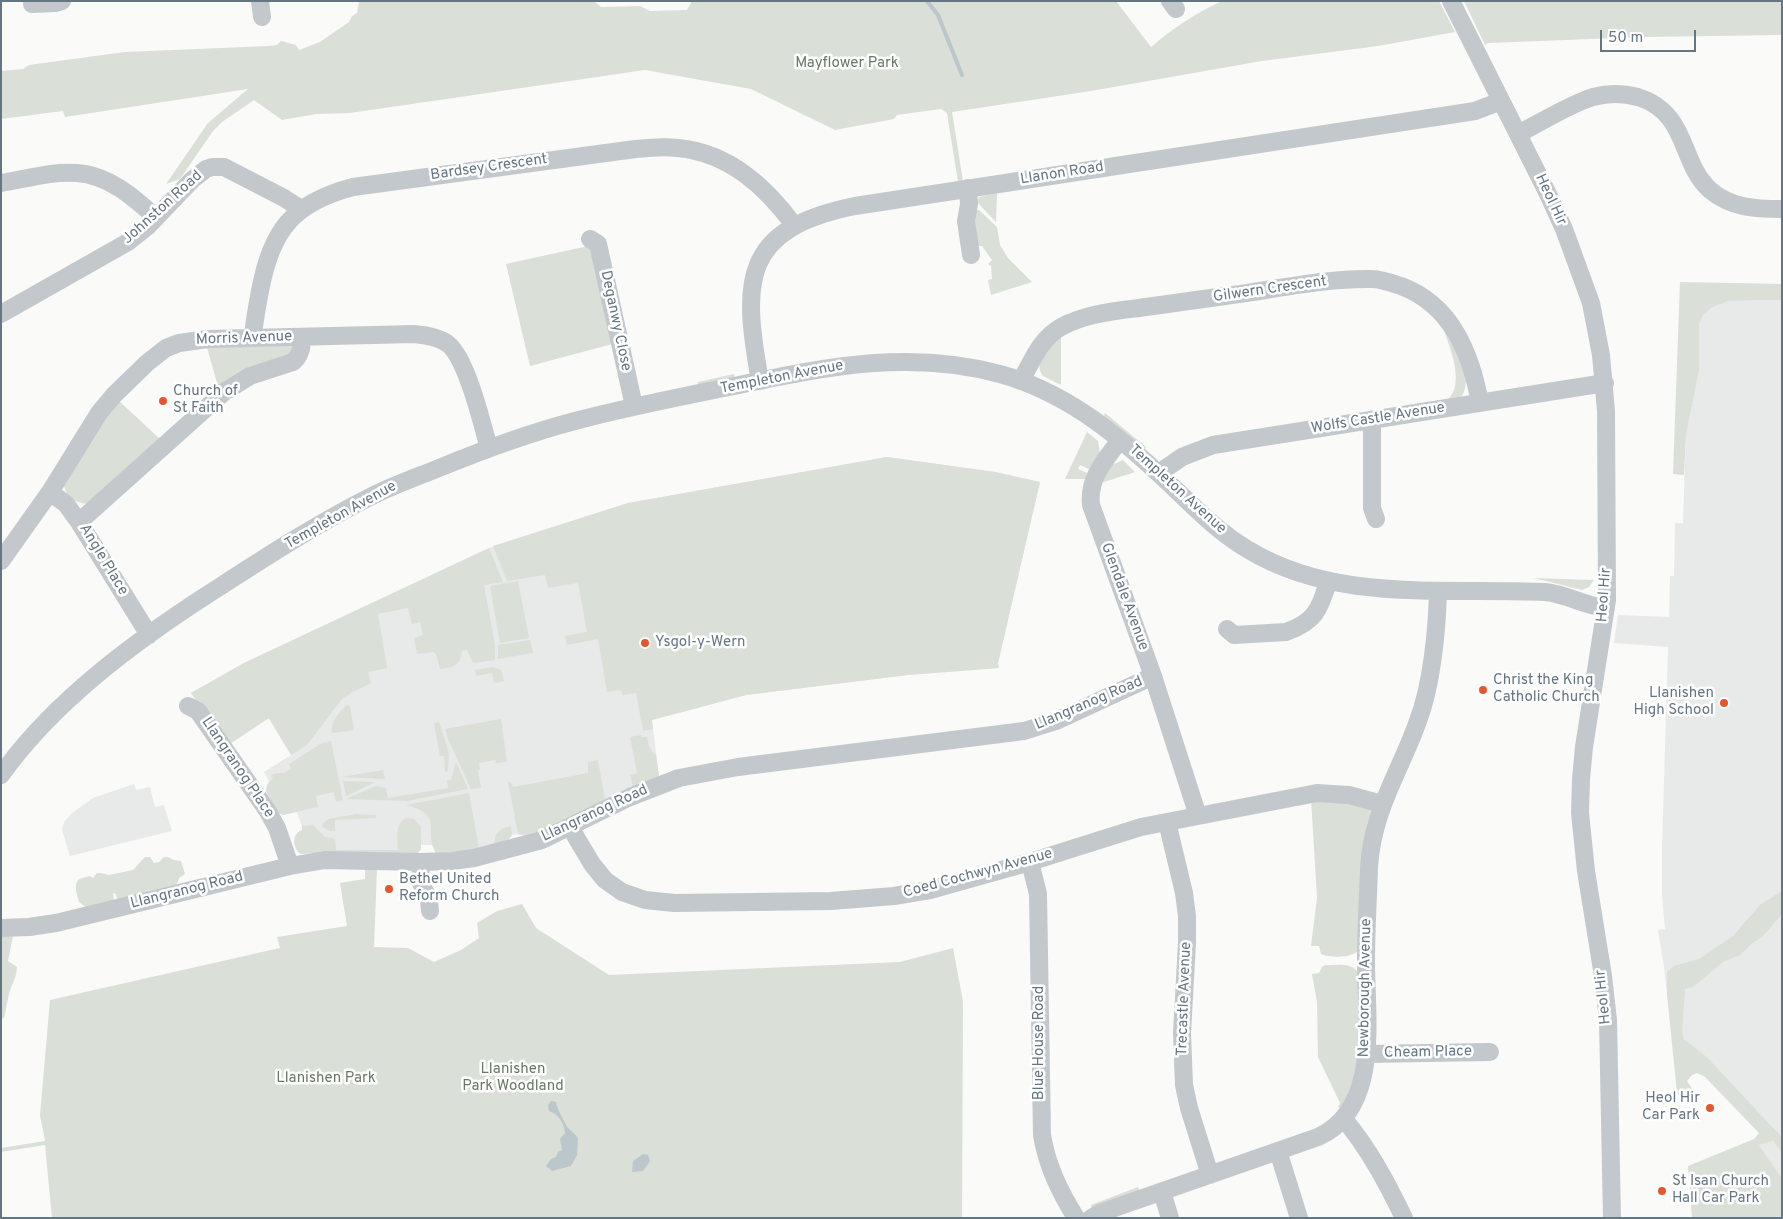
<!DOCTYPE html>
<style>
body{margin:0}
#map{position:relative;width:1783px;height:1219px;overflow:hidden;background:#fafaf8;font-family:Overpass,sans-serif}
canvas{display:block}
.frame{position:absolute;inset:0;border:2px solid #657683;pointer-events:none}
.scale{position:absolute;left:1600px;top:30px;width:96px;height:22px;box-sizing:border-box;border:2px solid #657683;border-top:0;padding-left:6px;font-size:15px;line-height:18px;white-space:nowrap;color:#657683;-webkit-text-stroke:4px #fff;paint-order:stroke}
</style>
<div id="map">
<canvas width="1783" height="1219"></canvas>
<div class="frame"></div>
<div class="scale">50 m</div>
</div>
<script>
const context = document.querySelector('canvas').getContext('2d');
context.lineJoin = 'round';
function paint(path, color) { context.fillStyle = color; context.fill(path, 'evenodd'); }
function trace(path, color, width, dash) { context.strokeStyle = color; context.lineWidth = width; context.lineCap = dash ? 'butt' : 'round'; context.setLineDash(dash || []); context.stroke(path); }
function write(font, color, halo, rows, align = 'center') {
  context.font = font + ' Overpass,sans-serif'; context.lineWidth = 5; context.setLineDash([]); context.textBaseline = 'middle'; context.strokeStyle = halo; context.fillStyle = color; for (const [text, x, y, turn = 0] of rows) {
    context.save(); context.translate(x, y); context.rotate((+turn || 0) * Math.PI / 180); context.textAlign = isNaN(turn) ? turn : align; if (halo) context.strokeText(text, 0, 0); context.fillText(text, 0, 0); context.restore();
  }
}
paint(new Path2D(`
 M1782,300V1137L1707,1057L1671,1029L1664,967L1658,930L1665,929L1662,896V848L1668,647L1614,643L1618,615L1669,617L1670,576H1674L1675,523H1683L1686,435L1699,371V324L1704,314L1713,307L1729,301Z
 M887,457L995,472L1040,482L998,663L999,668L908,675L746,695L652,720L659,777L620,793L559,823L524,836L518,834L512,835L507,841L464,851L435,850L432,845H421V849L301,854L298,852L294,842L295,836L298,832L303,830L297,812L283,815L266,791L269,781L264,772L291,755L269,719L191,693L244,663L489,548L628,503Z
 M134,784L136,790L150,787L155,807L164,805L172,831L70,856L62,830L64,822L72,813L93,798Z
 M1773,1141L1782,1153V1178L1759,1145Z`), '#e8e9e9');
paint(new Path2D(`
 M359,1H594L601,7L640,6L650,11L687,10L692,1H1116L1151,47C1173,28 1196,13 1222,1H1439L1455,32L1378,46L1262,61L1091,91L952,112L963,181L958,182L947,113L941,109L897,115L894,119L835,130L751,89L645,70L350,113L316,114L282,120L254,100L222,122L213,131L180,179L166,184L208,123L248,89L65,117L63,111L1,119V71L23,69L29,65L125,52L269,46L277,45L281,41L296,45L299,50L320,42L349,22L352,16L357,13Z
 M1464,1H1782V35L1643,37L1488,43L1485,45Z
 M997,193L996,222L977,202L979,197Z
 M976,210H979L997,227L1000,245L1008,258L1032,282L991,295L988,280L992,279L991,266L988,264L992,260L982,246H977L974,224Z
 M588,246L593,249L616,343L530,366L506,264Z
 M1680,282L1782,284V300L1729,301L1713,307L1704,314L1699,324V371L1686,435L1684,475L1673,474Z
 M1445,333H1447C1456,350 1474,376 1462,396L1447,400C1465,386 1451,351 1445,333Z
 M1061,337V385L1043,376C1032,361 1050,347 1061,337Z
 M290,343L294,349V354L219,390L206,344Z
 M734,374L735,379L698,385V382Z
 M117,399L162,441L90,504C73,504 64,495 63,479Z
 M1105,413L1146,447L1144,451L1103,417Z
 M1087,432L1098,441L1100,453L1089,469L1080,465L1078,469L1087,473L1085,479H1065Z
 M887,457L995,472L1040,482L998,663L999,668L908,675L746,695L652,720L653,729L643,731L636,693L623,695L621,690L607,692L598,639L567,645L565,636L587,632L578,583L548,588L545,575L507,581L493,546L628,503Z
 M1123,460L1135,472L1101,483L1112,465Z
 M489,548L503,582L484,585L495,645V660L473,663L467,650L462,651C460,666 454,667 440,669L436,654L433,652L417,654L414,638L423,635L420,622L412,624L408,608L378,614L387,668L368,672L371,683L351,693L342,699L307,745L291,755L269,718L227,746L191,693L244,663Z
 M1534,578L1594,580L1589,587L1582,590Z
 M518,581L529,638L500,643L490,586Z
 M530,640L533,653L498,659V645Z
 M493,667L501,670L504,681L494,683L492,673L476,676L475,670Z
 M347,705L350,706L354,730L332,733C330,722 339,712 347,705Z
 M501,719L507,762L496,763L495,760L479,763L480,769L478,770L481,788L471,789L448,739L445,729Z
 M439,722L449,753L448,771L445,772L444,756H440L434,723Z
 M641,735V737H647L649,746L654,754L656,755L659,777L633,787L630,775L637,773L630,737Z
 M331,741L343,800L336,802L334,792L316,796L318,807L283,815L278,813L266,791L267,785L273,778L271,775C279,771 281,776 291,769L289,764L322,743Z
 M598,760L605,800C587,808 534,840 518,834L508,782H511L513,787L588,773V762Z
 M456,762L468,789L407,801L346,799L376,786L386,788L388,798L448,788L447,780H451Z
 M383,770L385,779L342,777Z
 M343,781L373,782V783L346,796Z
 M469,793L479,848L464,851L436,853C423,830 445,815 406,805Z
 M1311,798L1371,807V812L1367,825L1364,852L1358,951C1351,958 1330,958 1321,954L1319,946H1311L1317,898Z
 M356,814L376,815V818L335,820V831H329L322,826L323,823L329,819Z
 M407,818L414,819L421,826V849L417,854L330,852L301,854C292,848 292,834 302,830V826L313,825L325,837L335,839L336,850H398C398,838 394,823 407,818Z
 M511,826L512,835L507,841L495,844C493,833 501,828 511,826Z
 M145,857H150L154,863L159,862L164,857H168L174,860L181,861L185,874L179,878L177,884L173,886L147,891L140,898L117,900L116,894L113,893L114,901L87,908L79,902C77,894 73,886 79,879L90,876L93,878L97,873H101L109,875L133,870Z
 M365,869H377L374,947L408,948L434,962L461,950L479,938L477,923L497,911L522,904L536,928L609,975L900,962L953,948L963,1002L962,1218H52L45,1145L1,1152V1148L45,1141L40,1115L50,1000L280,948L277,937L347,926L340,883L365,879Z
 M1782,891V914L1762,937L1751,944L1740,955L1723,962L1693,987L1685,989L1682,1032L1684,1039L1707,1057L1782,1137V1153L1773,1141L1759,1145L1782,1178V1218H1692L1688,1166L1754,1139L1759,1133L1705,1077L1697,1073L1692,1075L1687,1081L1693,1090L1694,1096L1687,1101L1680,1098L1677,1093L1667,994V972L1674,966L1699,959L1733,936L1760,905Z
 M1,936H13L8,961L17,967C16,980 12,983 9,994C7,1002 6,1010 4,1018L1,1019Z
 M1325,965C1337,965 1353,962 1359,974V1053L1356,1073L1342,1109L1338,1107L1340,1103L1318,1057L1317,1002L1312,974L1319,973L1322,967Z
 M1138,1187L1140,1192L1091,1209V1205Z`), '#dadfd7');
paint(new Path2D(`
 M551,1101L556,1102C556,1106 566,1126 569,1129C572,1132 575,1134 578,1138L577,1155L571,1166L552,1171L546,1166L551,1159L556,1157L558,1152L562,1150L560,1139L565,1133C564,1123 559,1114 549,1111L548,1105Z
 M643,1154L648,1155L650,1161L643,1171L632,1172L633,1161Z`), '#bbc7cb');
trace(new Path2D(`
 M927,1L938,15L962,75`), '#bbc7cb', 4);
trace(new Path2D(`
 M260,1L262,17
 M1170,1L1176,9
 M1451,1L1548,194L1564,229L1591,303L1601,355L1606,411L1607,600L1584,747L1581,779L1580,813L1586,871L1603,976L1608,1020L1612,1218
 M32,4L55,3L62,1
 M1518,134C1540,123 1570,104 1593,97C1608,93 1623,93 1638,97C1689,113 1679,162 1710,190C1731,208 1755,209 1782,209
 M1,183C26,179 52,171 77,173C108,175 134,197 156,218
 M968,188L969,204L966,221L971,255
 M590,239L598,244L634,406
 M1,314L128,242L148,226L192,180L206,169L212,167H224L284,198L301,209
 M253,337C254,322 257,307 260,291C271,231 292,203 353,187L628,150C644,148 661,146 678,148C729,153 765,186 794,225
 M760,381C742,281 741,229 855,206L1475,111L1501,101
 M1021,381C1032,361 1040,339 1061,327C1087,313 1117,311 1146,307C1175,303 1203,299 1232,295C1277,289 1327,278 1372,279C1381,279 1392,283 1401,286C1452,305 1471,354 1480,403
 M1372,420V508L1376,519
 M1120,440C1105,460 1088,478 1091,505L1153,676L1198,816
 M1159,473L1182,457L1213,445L1605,383
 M50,492L66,504L79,522L149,635
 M79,522L224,392L250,376L293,362C301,355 302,347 302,337
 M1,561L50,492L99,413L114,395L147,363L166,348L179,343L208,339L414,334C426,335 439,337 448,344C467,359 482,424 489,448
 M1227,629L1234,635L1286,632C1315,622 1320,609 1328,582
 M188,706L198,711L267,810L277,828L290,866
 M1,775C54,701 134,642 210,593C263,559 316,524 372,496C394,485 417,477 439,468C483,450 529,433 575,421C624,408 674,398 724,388C818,369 905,348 1000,374C1062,391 1112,430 1158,473C1187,499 1213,529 1247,549C1337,604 1445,587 1545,592C1567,594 1585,606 1606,608
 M1167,822L1184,893L1187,916V943L1182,1033L1184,1085L1189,1108L1210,1175
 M570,827L592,864L605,880L622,892L645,900L674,903L831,901L894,896L930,890L1030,862L1141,827L1317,793L1349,795L1382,804
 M420,862L421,883L429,900L430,911
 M1030,862L1038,894L1042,1135C1047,1166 1060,1192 1076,1218
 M1,928L29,927L56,923L290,866L325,860L420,862L452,861L474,858L542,840L630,797L679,778L738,767L1024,731L1056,721L1153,676
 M1366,1054L1490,1052
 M1344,1119C1369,1149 1387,1183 1404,1218
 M1278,1151L1299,1218
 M1162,1192L1170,1218
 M1091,1218L1100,1213L1318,1137C1381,1109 1366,1018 1366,962C1366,931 1368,899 1369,868C1372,811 1400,772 1418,721C1432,684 1437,630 1438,591`), '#c3c8cc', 18);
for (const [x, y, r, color] of [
 [163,401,5,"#e4572e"],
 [645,643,5,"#e4572e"],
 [1483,690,5,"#e4572e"],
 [1724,703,5,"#e4572e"],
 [389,889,5,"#e4572e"],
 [1710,1108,5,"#e4572e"],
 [1662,1191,5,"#e4572e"]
]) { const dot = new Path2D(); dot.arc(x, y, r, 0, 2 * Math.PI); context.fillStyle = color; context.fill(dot); trace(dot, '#fff', 2); }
write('15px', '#687a64', '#fff', [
 ["Mayflower Park",847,64],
 ["Llanishen",513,1070],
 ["Park Woodland",513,1087],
 ["Llanishen Park",326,1079]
]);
write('15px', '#657683', '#fff', [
 ["Bardsey Crescent",489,168,-8],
 ["Llanon Road",1062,174,-9],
 ["Heol Hir",1550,200,65],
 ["Johnston Road",163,208,-42],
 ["Gilwern Crescent",1270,290,-8],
 ["Deganwy Close",615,321,78],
 ["Morris Avenue",244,339,-2],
 ["Templeton Avenue",782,378,-11],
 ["Wolfs Castle Avenue",1378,419,-9],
 ["Templeton Avenue",1177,490,42],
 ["Templeton Avenue",341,516,-29],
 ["Angle Place",103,560,59],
 ["Heol Hir",1605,595,-86],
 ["Glendale Avenue",1124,597,70],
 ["Llangranog Road",1089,704,-23],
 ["Llangranog Place",237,768,56],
 ["Llangranog Road",595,814,-25],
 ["Coed Cochwyn Avenue",978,874,-15],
 ["Llangranog Road",187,891,-14],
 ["Newborough Avenue",1366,988,-89],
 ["Heol Hir",1604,997,-96],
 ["Trecastle Avenue",1185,999,-88],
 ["Blue House Road",1040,1043,-90],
 ["Cheam Place",1428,1053,-1]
]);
write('15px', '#657683', '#fff', [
 ["Church of",173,392],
 ["St Faith",173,409],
 ["Ysgol-y-Wern",655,643],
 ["Christ the King",1493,681],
 ["Catholic Church",1493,698],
 ["Llanishen",1714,694,"right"],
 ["High School",1714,711,"right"],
 ["Bethel United",399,880],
 ["Reform Church",399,897],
 ["Heol Hir",1700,1099,"right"],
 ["Car Park",1700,1116,"right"],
 ["St Isan Church",1672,1182],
 ["Hall Car Park",1672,1199]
], 'left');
</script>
